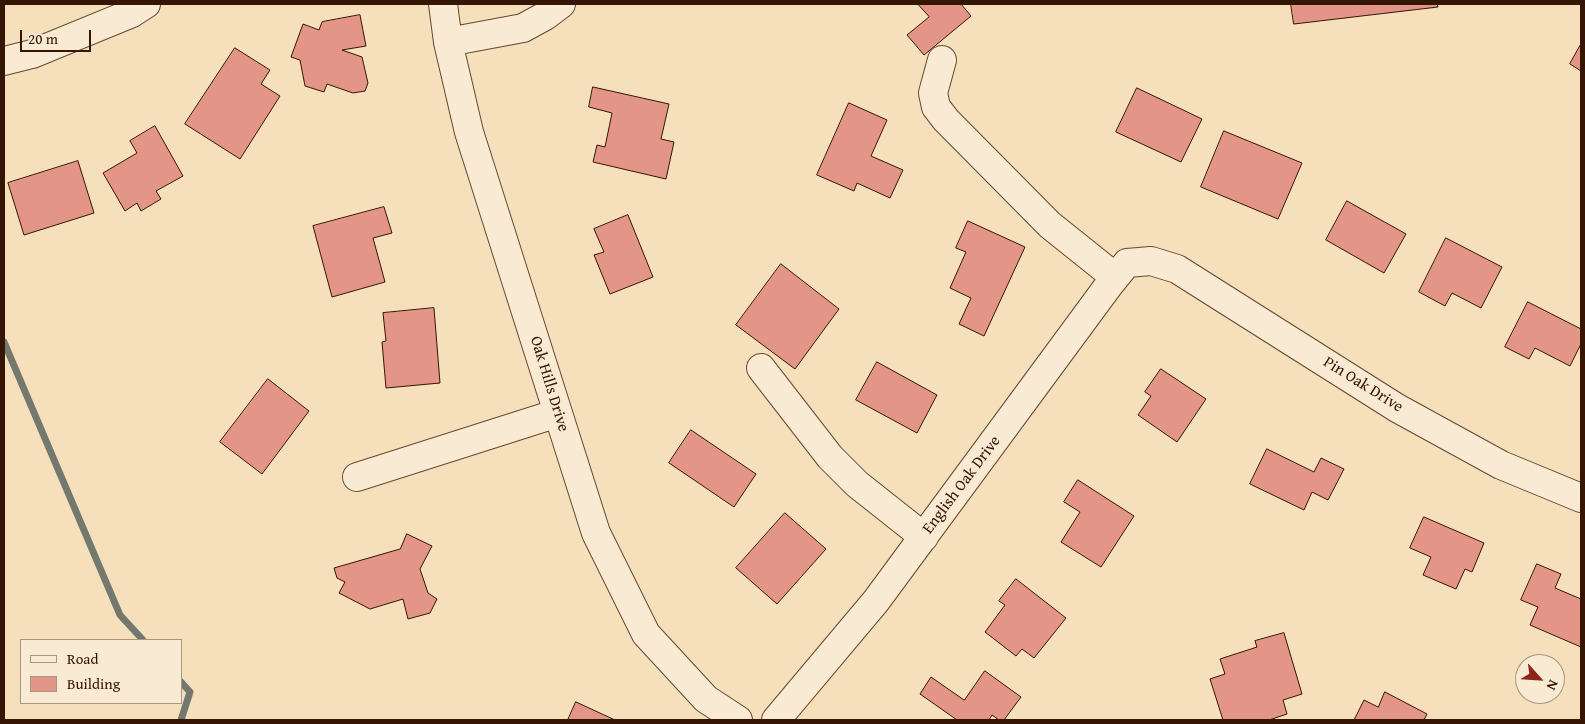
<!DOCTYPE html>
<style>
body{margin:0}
#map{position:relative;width:1585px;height:724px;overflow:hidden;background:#f6dfbb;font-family:"Gentium Book Plus",serif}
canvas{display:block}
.frame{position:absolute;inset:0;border:5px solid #351503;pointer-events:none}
.legend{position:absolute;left:20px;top:639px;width:162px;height:65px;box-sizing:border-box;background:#f9ead3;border:1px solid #ab9580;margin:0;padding:6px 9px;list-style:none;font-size:15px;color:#351503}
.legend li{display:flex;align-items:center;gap:10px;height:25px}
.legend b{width:25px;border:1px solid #ab9580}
.north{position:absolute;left:1515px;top:654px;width:50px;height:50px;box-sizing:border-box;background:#f9ead3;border:1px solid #ab9580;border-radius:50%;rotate:116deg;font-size:14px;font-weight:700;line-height:20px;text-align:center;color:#351503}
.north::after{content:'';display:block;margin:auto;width:18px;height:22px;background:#8f2418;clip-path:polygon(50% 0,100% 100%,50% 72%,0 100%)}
.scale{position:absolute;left:20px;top:30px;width:71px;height:22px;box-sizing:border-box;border:2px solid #351503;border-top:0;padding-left:6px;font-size:15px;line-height:18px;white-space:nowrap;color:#351503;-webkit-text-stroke:4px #f9ead3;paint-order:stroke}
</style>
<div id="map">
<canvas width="1585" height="724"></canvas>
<div class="frame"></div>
<ul class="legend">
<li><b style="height:6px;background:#f9ead3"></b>Road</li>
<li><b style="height:14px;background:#e39588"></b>Building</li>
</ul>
<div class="north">N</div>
<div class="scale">20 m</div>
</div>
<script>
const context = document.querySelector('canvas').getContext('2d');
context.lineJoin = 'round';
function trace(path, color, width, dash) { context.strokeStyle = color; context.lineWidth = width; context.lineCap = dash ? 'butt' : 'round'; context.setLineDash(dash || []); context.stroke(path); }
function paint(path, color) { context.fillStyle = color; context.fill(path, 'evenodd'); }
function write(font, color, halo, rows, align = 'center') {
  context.font = font + ' "Gentium Book Plus",serif'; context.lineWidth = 4; context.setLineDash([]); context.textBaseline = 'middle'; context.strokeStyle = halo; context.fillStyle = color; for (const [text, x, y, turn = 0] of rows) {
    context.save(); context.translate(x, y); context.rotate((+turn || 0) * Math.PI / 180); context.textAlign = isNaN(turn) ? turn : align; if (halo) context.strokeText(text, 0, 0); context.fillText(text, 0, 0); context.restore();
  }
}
trace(new Path2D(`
 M4,342L120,615L143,640
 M181,720L190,692L181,682`), '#73796e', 7);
const building = new Path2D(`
 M918,4H961L971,16L924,55L907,35L929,17Z
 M1291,4H1437L1438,7L1294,24Z
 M360,15L366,46L342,50L362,57L368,83L365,91L353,93L327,84L324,92L305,86L300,60L291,57L303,24L319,30L322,22Z
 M1581,44V71L1570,64Z
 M235,48L270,70L261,84L280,96L240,159L185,124Z
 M593,87L669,104L661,139L674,142L666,179L593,162L597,145L605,147L612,113L589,107Z
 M1137,88L1202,119L1181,162L1116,132Z
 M849,103L887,120L871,156L903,170L890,198L857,183L854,191L817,175Z
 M155,126L183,176L156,191L161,199L141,211L137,203L125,211L103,173L137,153L130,141Z
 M1224,131L1302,163L1278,219L1201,187Z
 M78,161L94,213L24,235L8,183Z
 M1347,201L1406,234L1384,273L1326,240Z
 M384,207L392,233L373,238L385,282L332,297L313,226Z
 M628,215L653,277L610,294L594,255L604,252L594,229Z
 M968,221L1025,247L984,336L959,324L971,298L950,288L966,252L956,248Z
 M1446,238L1502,267L1481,308L1452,293L1445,306L1419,292Z
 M781,264L839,309L795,369L736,325Z
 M1528,302L1581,329V344L1570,366L1535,348L1529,359L1505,347Z
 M434,308L440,383L386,388L382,342L386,341L383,313Z
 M877,362L937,395L917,433L856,400Z
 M1161,369L1206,399L1177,442L1138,415L1151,396L1145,392Z
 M268,379L309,411L262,474L220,442Z
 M691,430L756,474L734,507L669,463Z
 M1267,449L1314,472L1321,458L1344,469L1328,500L1312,492L1304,510L1250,484Z
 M1078,480L1134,516L1101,567L1061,542L1080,512L1064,502Z
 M785,513L826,549L777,604L736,568Z
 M1424,517L1484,543L1472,572L1465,569L1456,589L1423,575L1431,557L1410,548Z
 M407,534L432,546L420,569L428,593L437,599L430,613L408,619L403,599L370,609L339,593L345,582L337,578L334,568L400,549Z
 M1537,564L1561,574L1555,588L1581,599V647L1530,625L1538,607L1521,600Z
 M1016,579L1066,618L1034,658L1022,649L1016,656L985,632L1005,605L999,601Z
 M1284,633L1302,694L1283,700L1287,714L1269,720H1223L1210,679L1225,674L1220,659L1257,647L1255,641Z
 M985,671L1021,697L1004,720H999L992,715L989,720H957L920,694L931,677L964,700Z
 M1385,692L1427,714L1424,720H1354L1364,700L1378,707Z
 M576,702L615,720H568Z`);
paint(building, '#e39588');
trace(building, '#351503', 1);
const minor = new Path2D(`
 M443,4L448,42L469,132L596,533L646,634L706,699L738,720
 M448,42L523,28L545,16L561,4
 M942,60L933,93L936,107L946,120L1050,225L1115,277
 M4,61L32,54L132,13L146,4
 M761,368L830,457L857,484L924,537
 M357,477L558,413
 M776,720L876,601L1109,285L1127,263L1151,261L1177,269L1397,408L1501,465L1581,498`);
trace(minor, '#654831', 30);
trace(minor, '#f9ead3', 28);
write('16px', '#351503', '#f9ead3', [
 ["Oak Hills Drive",549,384,73],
 ["Pin Oak Drive",1363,385,32],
 ["English Oak Drive",962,485,-53]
]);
</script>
